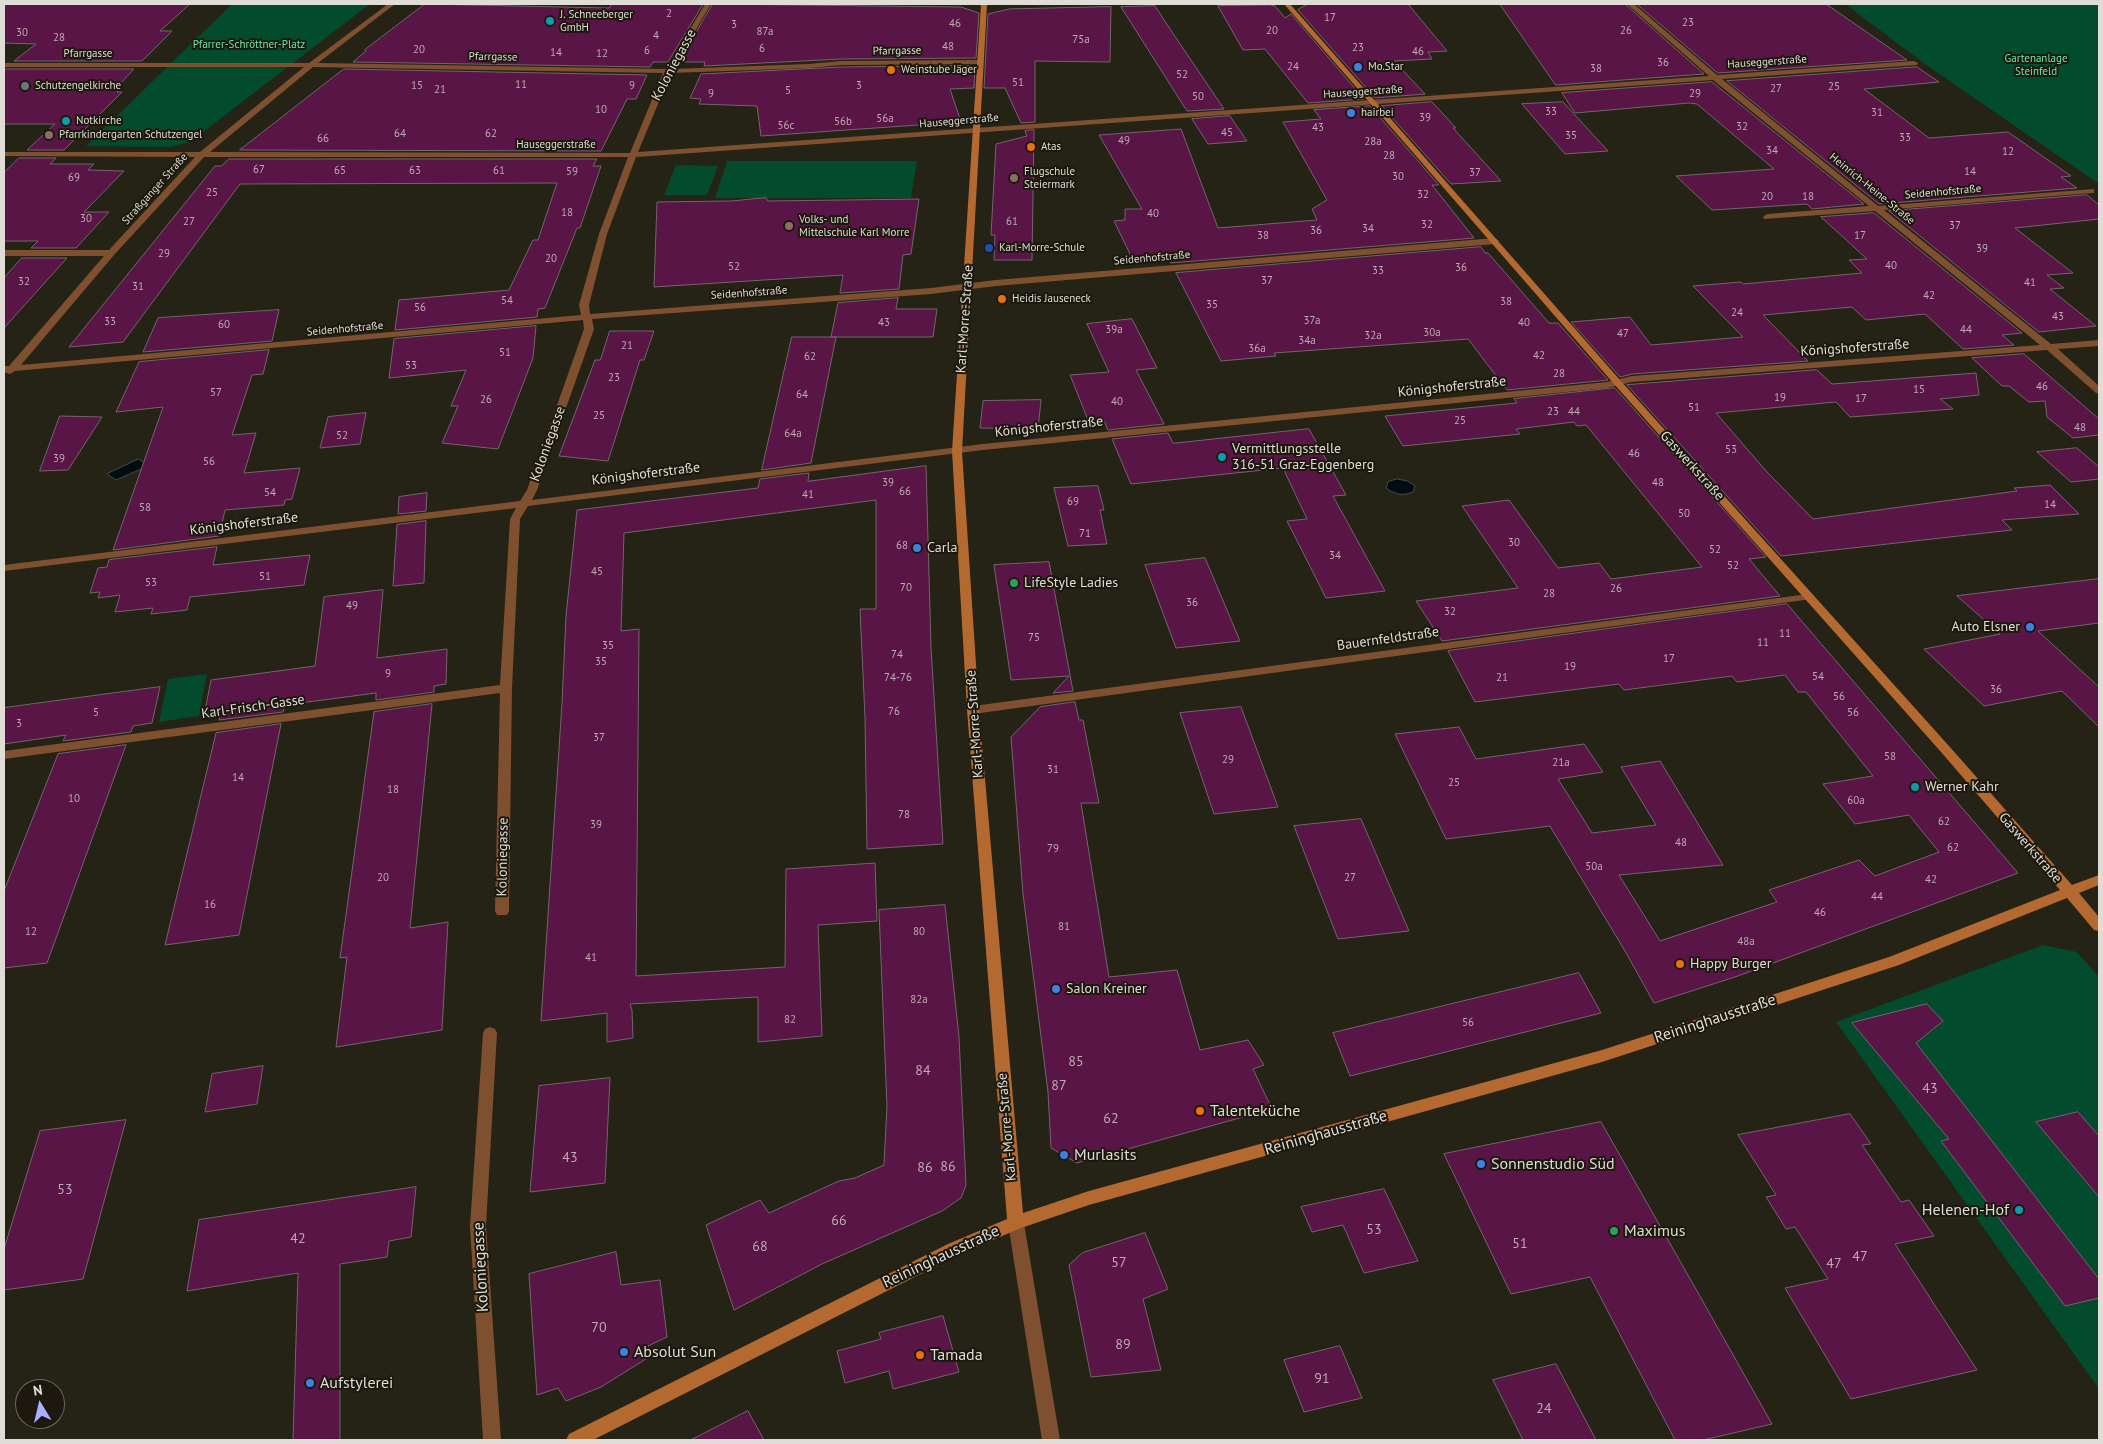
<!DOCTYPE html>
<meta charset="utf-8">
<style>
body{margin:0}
#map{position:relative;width:2103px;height:1444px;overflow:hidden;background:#252216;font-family:"PT Sans",sans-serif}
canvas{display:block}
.frame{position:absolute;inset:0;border:5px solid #dfddd5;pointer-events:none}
.north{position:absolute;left:15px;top:1379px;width:50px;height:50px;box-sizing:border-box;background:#1c180d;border:1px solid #6a675d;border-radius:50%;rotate:351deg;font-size:14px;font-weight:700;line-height:20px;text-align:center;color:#dfddd5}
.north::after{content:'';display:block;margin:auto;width:18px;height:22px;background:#aab0fb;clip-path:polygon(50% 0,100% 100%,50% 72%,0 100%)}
</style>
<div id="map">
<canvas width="2103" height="1444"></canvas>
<div class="frame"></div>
<div class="north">N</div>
</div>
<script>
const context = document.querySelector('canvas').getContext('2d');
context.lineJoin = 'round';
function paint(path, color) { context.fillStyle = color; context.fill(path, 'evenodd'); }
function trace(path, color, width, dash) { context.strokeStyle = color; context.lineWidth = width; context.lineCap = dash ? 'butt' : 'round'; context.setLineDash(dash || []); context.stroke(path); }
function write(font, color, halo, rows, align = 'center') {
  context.font = font + ' "PT Sans",sans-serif'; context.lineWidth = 4; context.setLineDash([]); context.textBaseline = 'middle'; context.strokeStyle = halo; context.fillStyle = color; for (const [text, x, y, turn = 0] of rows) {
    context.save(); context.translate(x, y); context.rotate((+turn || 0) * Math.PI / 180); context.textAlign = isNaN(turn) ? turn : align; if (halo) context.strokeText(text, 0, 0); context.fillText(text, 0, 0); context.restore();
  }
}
paint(new Path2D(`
 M232,4H370L190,142L170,147L86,146Z
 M1845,4H2099V184L1925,64Z
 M727,161H917L911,198H715Z
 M676,165L718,166L707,195H664Z
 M207,674L199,716L159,722L168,679Z
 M2043,945L2077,952L2099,977V1389L1836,1022Z`), '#034b2d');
const water = new Path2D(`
 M139,459L148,466L116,480L107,474Z
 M1397,479L1408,481L1415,486L1413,492C1403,496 1396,495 1386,488L1388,482Z`);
paint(water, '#020d13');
trace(water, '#444b4d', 1);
const building = new Path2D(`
 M4,4H190L160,31H172L142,61H14L36,44L4,43Z
 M425,4L609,8L612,4H703L668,62H653L650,67L353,62L366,51L365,50Z
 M713,4L961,7L979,13L976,58L841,59L704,66L705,62H679Z
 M1308,4H1408L1447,51L1428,52L1432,59L1394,61L1425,94L1375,98L1298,10Z
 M1500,4H1625L1704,74L1556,85Z
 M1637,4H1826L1907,60L1718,73Z
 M1270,5L1275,6L1285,18L1291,14L1364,99L1308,103L1265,49L1243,50L1218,6Z
 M1155,6L1174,35L1224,109L1187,111L1121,7Z
 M1111,7L1110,62L1035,61V122L1021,123L1005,88H984L988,14L1009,9Z
 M975,66L974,88L950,89L961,122L761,136L757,106L699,104L701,99L690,98L701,74L841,67Z
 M1917,67L1939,82L1864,89L1929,138L2008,132L2071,176L2061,177L2077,188L1879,204L1727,81Z
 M5,69H134L117,87H122L117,92H122L64,150H27L55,124H4Z
 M344,69L647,75L636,99H627L601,151L240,150Z
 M1712,82L1864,204L1812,209L1807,204L1712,210L1676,176L1774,169L1697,104L1689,103L1575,113L1562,93Z
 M1432,102L1456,128H1453L1501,181L1451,184L1382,106Z
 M1563,102L1608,151L1565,154L1522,104Z
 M1370,106L1439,185H1432L1474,238L1171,263L1168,257L1133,260L1114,221L1125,220V209H1142L1099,135L1181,129L1218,228L1317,220L1312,209L1327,200L1283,122L1321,119L1314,110Z
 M1230,116L1247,141L1208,144L1192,119Z
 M1034,130L1032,260H994L995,235H991L996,144L1027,136L1025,131Z
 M19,158H56L50,164H94L88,170L124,171L84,212H109L76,248H31L38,241H4V173Z
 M229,159H597L593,166H601L580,228H577L545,308L538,309L537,317L395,330L399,300L509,290L533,240H538L557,183L240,184L123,342L69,347L215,166H221Z
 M2087,195L2099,205V219L2015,228L2073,273L2047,275L2064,288L2050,289L2096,326L2039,332L1889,211Z
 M766,198L768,201L919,199L911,254L903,255L899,289L840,293L843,275L654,287L657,202L731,201Z
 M1874,213L2022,333L2002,335L2014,345L1963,349L1925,314L1866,320L1852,307L1763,315L1808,361L1632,374L1620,377L1571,322L1630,317L1651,345L1743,337L1693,286L1741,282L1743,284L1862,273L1849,260L1867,259L1821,217Z
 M1481,247L1485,253H1488L1549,323H1558L1608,380L1507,390L1468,339L1274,353L1276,356L1221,361L1176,273Z
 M22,258H67L4,328V278Z
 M898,298L896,309H937L933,337H831L838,303Z
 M279,310L272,341L143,352L158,318Z
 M1132,319L1157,368L1136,370L1164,424L1108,430L1103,418L1088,420L1070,375L1109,372L1087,324Z
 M536,326L533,358L498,449L442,443L458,406H451L466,370L389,378L394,339Z
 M610,331H654L644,360H640L608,461L559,456L595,360H600Z
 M792,337H836L811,463L762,470Z
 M269,350L263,374L252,375L232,435L256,433L244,473L300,468L292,499L285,500L284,505L225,510L219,536L113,550L163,407L116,412L139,362Z
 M2024,354L2099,419V435L2073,438L2047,417L2045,401L2029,402L2009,386H2002L1972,358Z
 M1817,370L1832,384L1976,373L1979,395L1940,399L1953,409L1850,417L1836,402L1716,413L1767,472L1813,519L2017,491L2014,488L2050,485L2079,514L2002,520L2012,530L1781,556L1627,385Z
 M1615,388L1766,557L1749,559L1780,596L1442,641L1416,601L1518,588L1462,506L1509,500L1558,568L1599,563L1611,579L1702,567L1586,425L1577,426L1574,422L1516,429L1520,434L1403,446L1385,416L1517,403L1514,399Z
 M1041,400L1038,429L980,428L983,401Z
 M366,413L360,444L320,448L328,417Z
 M60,416L102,417L68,470L40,471Z
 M1309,429L1346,495L1333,496L1385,591L1326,598L1287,521L1307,519L1283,468L1131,484L1112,439L1168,433L1173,443Z
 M2077,448L2099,467V479L2071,482L2037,452Z
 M926,466L931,648L943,844L867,849L865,718L860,609H876V500L624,533L621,631L639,629L636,976L785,967L786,869L875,863L877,921L818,925L822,1036L758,1042V997L630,1004L632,1010L633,1038L607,1042V1013L541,1021L562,703L566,616L577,510L758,488L760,479L809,473L808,481Z
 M1098,486L1104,510H1100L1107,544L1068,546L1054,488Z
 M427,493L426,511L398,514L399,497Z
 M426,521L424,583L393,586L397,525Z
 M217,547L213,565L310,555L304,585L190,597L187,610L151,614L153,608L115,612L120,595L98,598L100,592L90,593L98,568L107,567L109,560Z
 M1205,558L1240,641L1176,648L1145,565Z
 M1049,562L1073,691L1053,693L1069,676L1011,680L994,565Z
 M2099,579V623L2038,631L2099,687V727L2062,691L1984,706L1924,649L2000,634L1957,596Z
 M383,590L377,658L447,649L446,684L434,686V692L376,700V693L285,705L283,712L219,720L221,714L204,716L211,680L315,666L324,597Z
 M1787,604L2018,873L1735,977L1654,1003L1625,951L1550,826L1446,839L1395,734L1459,727L1476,759L1584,744L1603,772L1558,779L1592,833L1656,825L1621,767L1660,761L1723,865L1619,875L1660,941L1777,902L1769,890L1859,860L1875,876L1939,852L1909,815L1855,824L1823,784L1873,776L1806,692H1798L1785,675L1737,682L1732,676L1624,690L1619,684L1475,702L1448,651Z
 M160,687L152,723L133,726L131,732L63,741L66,735L4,744V708Z
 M1075,702L1079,720H1083L1099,803H1081L1109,977L1177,970L1200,1050L1248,1040L1264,1065L1253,1069L1272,1109L1077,1163L1051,1148L1048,1092L1023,894L1011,737L1040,707Z
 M432,704L410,928L448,922L442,1030L336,1047L347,957L340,958L374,712Z
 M1241,707L1278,807L1214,814L1180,713Z
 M281,724L239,935L165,945L216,733Z
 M126,745L47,963L4,968V891L58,754Z
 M1361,819L1409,931L1338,939L1294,826Z
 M945,905L959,1037L966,1185L961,1198L942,1211L822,1264L734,1310L706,1225L760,1200L769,1213L839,1181L855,1178L884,1165L887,1106L879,910Z
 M1579,973L1601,1013L1350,1076L1333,1033Z
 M1927,1004L1943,1021L1916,1043L2099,1279V1298L2065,1306L1941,1141L1949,1139L1852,1023Z
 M263,1066L257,1104L205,1112L212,1074Z
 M610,1078L605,1183L530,1192L539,1086Z
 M2078,1112L2099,1136V1197L2036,1122Z
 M1850,1114L1871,1144L1862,1145L1901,1202L1909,1200L1934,1236L1895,1244L1977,1370L1851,1399L1785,1288L1828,1279L1795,1227L1786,1229L1766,1197L1776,1195L1738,1135Z
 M126,1120L83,1279L4,1290V1249L40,1131Z
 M1601,1122L1697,1291L1772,1424L1703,1440H1675L1590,1277L1511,1294L1444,1154Z
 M416,1187L411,1237L389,1241L387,1257L340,1264V1440H293L298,1273L187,1291L199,1220Z
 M1384,1189L1418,1261L1364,1273L1343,1225L1312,1232L1301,1207Z
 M1145,1233L1168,1289L1143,1299L1161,1370L1091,1377L1069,1265L1082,1253Z
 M616,1252L621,1285L660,1280L667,1337L648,1346L649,1357L601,1387L566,1401L558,1388L537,1395L529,1274Z
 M943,1316L959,1372L893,1389L889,1371L845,1383L837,1351L881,1339L879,1333Z
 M1340,1346L1362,1398L1304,1412L1284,1360Z
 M1556,1364L1596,1440H1523L1493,1380Z
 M748,1411L764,1440H691Z`);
paint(building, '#581546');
trace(building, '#73656d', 1);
paint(new Path2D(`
 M388,4H395L318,63L666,69L705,4H711L673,69L809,64L841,61L981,60L985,62L981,64L841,65L809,68L671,73L638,152L1709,76L1627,4H1634L1717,75L1914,61L1918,63L1917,65L1722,79L1878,206L2094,189V193H2091L1884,210L2051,344L2099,340V346L2058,349L2099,386V394L2096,393L2047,350L1632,382L1607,388L983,450L528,506L520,519L512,688L509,911L507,915H497L495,911L500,693L4,759V751L500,685L510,519L516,508L4,571V565L520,501L527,490L584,329L583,320L15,371L10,374L4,372V366H9L104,256H4V250H109L195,157L4,156V152H200L304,67H4V63H309ZM313,67L663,73L630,153L210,152ZM1713,80L1869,206L1767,214L1763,217L1764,219L1875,211L2040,345L1632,376L1607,382L983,444L532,500L537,490L594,329L592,319L931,294L996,286L1495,244L1499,241L1495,238L996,280L931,288L590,314L589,305L607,234L636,157ZM204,157H628L599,234L579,305L581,315L21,365L114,255Z
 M1808,594L1814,597L1812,599L973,714L967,710L973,706Z
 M490,1027L495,1029L497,1033L486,1226L501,1440H483L470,1226L483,1033L485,1029Z
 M1016,1216L1022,1218L1024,1223L1060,1440H1042L1008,1223L1010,1218Z`), '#7f502f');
paint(new Path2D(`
 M981,4H987L962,451L979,710L1023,1213L1089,1191L1602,1050L1889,957L2060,890L1941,752L1614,384L1284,4H1290L1620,380L1949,746L2072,885L2099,875V885L2079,893L2099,917V931L2094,930L2067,898L1899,965L1602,1062L1089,1205L1021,1228L960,1254L593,1440H566L569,1434L948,1244L1007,1219L967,710L952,451Z`), '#b36930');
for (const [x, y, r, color] of [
 [550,21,5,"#0f9aa8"],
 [1358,67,5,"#3f7fe0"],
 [891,70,5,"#e8710a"],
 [25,86,5,"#6b7280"],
 [1351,113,5,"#3f7fe0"],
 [66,121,5,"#0f9aa8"],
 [49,135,5,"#8d6e63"],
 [1031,147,5,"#e8710a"],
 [1014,178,5,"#8d6e63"],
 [789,226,5,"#8d6e63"],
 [989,248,5,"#1a4fb4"],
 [1002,299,5,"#e8710a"],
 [1222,457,5,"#0f9aa8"],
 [917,548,5,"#3f7fe0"],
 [1014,583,5,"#2e9e5b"],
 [2030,627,5,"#3f7fe0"],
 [1915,787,5,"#0f9aa8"],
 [1680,964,5,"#e8710a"],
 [1056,989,5,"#3f7fe0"],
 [1200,1111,5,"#e8710a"],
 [1064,1155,5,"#3f7fe0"],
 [1481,1164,5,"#3f7fe0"],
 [2019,1210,5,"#0f9aa8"],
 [1614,1231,5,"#2e9e5b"],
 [624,1352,5,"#3f7fe0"],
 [920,1355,5,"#e8710a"],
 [310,1383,5,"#3f7fe0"]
]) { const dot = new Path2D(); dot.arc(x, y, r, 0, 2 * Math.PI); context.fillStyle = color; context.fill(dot); trace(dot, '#1c180d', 2); }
write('11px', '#bdabb1', null, [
 ["2",669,14],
 ["17",1330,18],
 ["23",1688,23],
 ["46",955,24],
 ["3",734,25],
 ["20",1272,31],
 ["26",1626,31],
 ["87a",765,32],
 ["30",22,33],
 ["4",656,36],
 ["28",59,38],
 ["75a",1081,40],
 ["48",948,47],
 ["23",1358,48],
 ["6",762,49],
 ["20",419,50],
 ["6",647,51],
 ["46",1418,52],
 ["14",556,53],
 ["12",602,54],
 ["36",1663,63],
 ["24",1293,67],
 ["38",1596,69],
 ["52",1182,75],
 ["51",1018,83],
 ["11",521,85],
 ["15",417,86],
 ["9",632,86],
 ["3",859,86],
 ["25",1834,87],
 ["27",1776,89],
 ["21",440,90],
 ["5",788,91],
 ["9",711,94],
 ["29",1695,94],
 ["50",1198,97],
 ["10",601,110],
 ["33",1551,112],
 ["31",1877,113],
 ["39",1425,118],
 ["56a",885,119],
 ["56b",843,122],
 ["56c",786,126],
 ["32",1742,127],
 ["43",1318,128],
 ["45",1227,133],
 ["64",400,134],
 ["62",491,134],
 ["35",1571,136],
 ["33",1905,138],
 ["66",323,139],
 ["49",1124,141],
 ["28a",1373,142],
 ["34",1772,151],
 ["12",2008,152],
 ["28",1389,156],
 ["67",259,170],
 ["65",340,171],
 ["63",415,171],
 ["61",499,171],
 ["59",572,172],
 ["14",1970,172],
 ["37",1475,173],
 ["30",1398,177],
 ["69",74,178],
 ["25",212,193],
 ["32",1423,195],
 ["20",1767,197],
 ["18",1808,197],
 ["18",567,213],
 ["40",1153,214],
 ["30",86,219],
 ["27",189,222],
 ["61",1012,222],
 ["32",1427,225],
 ["37",1955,226],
 ["34",1368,229],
 ["36",1316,231],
 ["38",1263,236],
 ["17",1860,236],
 ["39",1982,249],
 ["29",164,254],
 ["20",551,259],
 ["40",1891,266],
 ["52",734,267],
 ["36",1461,268],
 ["33",1378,271],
 ["37",1267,281],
 ["32",24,282],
 ["41",2030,283],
 ["31",138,287],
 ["42",1929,296],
 ["54",507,301],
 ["38",1506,302],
 ["35",1212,305],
 ["56",420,308],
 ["24",1737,313],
 ["43",2058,317],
 ["37a",1312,321],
 ["33",110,322],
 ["43",884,323],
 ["40",1524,323],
 ["60",224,325],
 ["39a",1114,330],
 ["44",1966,330],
 ["30a",1432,333],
 ["47",1623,334],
 ["32a",1373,336],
 ["34a",1307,341],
 ["21",627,346],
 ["36a",1257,349],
 ["51",505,353],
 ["42",1539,356],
 ["62",810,357],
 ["53",411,366],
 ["28",1559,374],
 ["23",614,378],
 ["46",2042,387],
 ["15",1919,390],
 ["57",216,393],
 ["64",802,395],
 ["19",1780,398],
 ["17",1861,399],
 ["26",486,400],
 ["40",1117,402],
 ["51",1694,408],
 ["23",1553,412],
 ["44",1574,412],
 ["25",599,416],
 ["25",1460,421],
 ["48",2080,428],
 ["64a",793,434],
 ["52",342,436],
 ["53",1731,450],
 ["46",1634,454],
 ["39",59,459],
 ["56",209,462],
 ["39",888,483],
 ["48",1658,483],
 ["66",905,492],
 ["54",270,493],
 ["41",808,495],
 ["69",1073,502],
 ["14",2050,505],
 ["58",145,508],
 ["50",1684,514],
 ["71",1085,534],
 ["30",1514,543],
 ["68",902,546],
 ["52",1715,550],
 ["34",1335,556],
 ["52",1733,566],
 ["45",597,572],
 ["51",265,577],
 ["53",151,583],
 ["70",906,588],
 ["26",1616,589],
 ["28",1549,594],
 ["36",1192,603],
 ["49",352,606],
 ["32",1450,612],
 ["11",1785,634],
 ["75",1034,638],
 ["11",1763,643],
 ["35",608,646],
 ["74",897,655],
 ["17",1669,659],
 ["35",601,662],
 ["19",1570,667],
 ["9",388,674],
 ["54",1818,677],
 ["74-76",898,678],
 ["21",1502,678],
 ["36",1996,690],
 ["56",1839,697],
 ["76",894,712],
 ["5",96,713],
 ["56",1853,713],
 ["3",19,724],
 ["37",599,738],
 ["58",1890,757],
 ["29",1228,760],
 ["21a",1561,763],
 ["31",1053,770],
 ["14",238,778],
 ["25",1454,783],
 ["18",393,790],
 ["10",74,799],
 ["60a",1856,801],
 ["78",904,815],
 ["62",1944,822],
 ["39",596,825],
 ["48",1681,843],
 ["62",1953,848],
 ["79",1053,849],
 ["50a",1594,867],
 ["20",383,878],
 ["27",1350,878],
 ["42",1931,880],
 ["44",1877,897],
 ["16",210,905],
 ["46",1820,913],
 ["81",1064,927],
 ["12",31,932],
 ["80",919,932],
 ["48a",1746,942],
 ["41",591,958],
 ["82a",919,1000],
 ["82",790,1020],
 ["56",1468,1023]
]);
write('11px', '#dfddd5', '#1c180d', [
 ["J. Schneeberger",560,15],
 ["GmbH",560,28],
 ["Mo.Star",1368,67],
 ["Weinstube Jäger",901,70],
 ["Schutzengelkirche",35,86],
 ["hairbei",1361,113],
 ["Notkirche",76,121],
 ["Pfarrkindergarten Schutzengel",59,135],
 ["Atas",1041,147],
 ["Flugschule",1024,172],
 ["Steiermark",1024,185],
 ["Volks- und",799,220],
 ["Mittelschule Karl Morre",799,233],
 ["Karl-Morre-Schule",999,248],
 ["Heidis Jauseneck",1012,299]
], 'left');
write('11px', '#6de8a8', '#1c180d', [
 ["Pfarrer-Schröttner-Platz",249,45],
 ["Gartenanlage",2036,59],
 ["Steinfeld",2036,72]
]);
write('11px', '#dfddd5', '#1c180d', [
 ["Pfarrgasse",897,51,-1],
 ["Pfarrgasse",88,54],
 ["Pfarrgasse",493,57,1],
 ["Hauseggerstraße",1767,62,-4],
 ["Hauseggerstraße",1363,92,-4],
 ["Hauseggerstraße",959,121,-5],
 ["Hauseggerstraße",556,145],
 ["Straßganger Straße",155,189,-48],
 ["Heinrich-Heine-Straße",1872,189,39],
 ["Seidenhofstraße",1943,192,-5],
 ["Seidenhofstraße",1152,258,-5],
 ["Seidenhofstraße",749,293,-4],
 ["Seidenhofstraße",345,329,-5]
]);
write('14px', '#dfddd5', '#1c180d', [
 ["Koloniegasse",674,65,-62],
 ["Karl-Morre-Straße",965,319,-86],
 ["Königshoferstraße",1855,348,-4],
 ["Königshoferstraße",1452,387,-6],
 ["Königshoferstraße",1049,427,-6],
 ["Koloniegasse",548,444,-70],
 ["Gaswerkstraße",1692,466,48],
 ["Königshoferstraße",646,474,-7],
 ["Königshoferstraße",244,524,-7],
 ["Bauernfeldstraße",1388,639,-8],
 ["Karl-Frisch-Gasse",253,707,-8],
 ["Karl-Morre-Straße",975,724,-94],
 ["Gaswerkstraße",2030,848,49],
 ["Koloniegasse",503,857,-89],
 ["Karl-Morre-Straße",1007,1127,-95]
]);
write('14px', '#dfddd5', '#1c180d', [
 ["Vermittlungsstelle",1232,449],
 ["316-51 Graz-Eggenberg",1232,465],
 ["Carla",927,548],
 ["LifeStyle Ladies",1024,583],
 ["Auto Elsner",2020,627,"right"],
 ["Werner Kahr",1925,787],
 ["Happy Burger",1690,964],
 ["Salon Kreiner",1066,989]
], 'left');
write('14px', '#bdabb1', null, [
 ["85",1076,1062],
 ["84",923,1071],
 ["87",1059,1086],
 ["43",1930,1089],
 ["62",1111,1119],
 ["43",570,1158],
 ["86",948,1167],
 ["86",925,1168],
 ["53",65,1190],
 ["66",839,1221],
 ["53",1374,1230],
 ["42",298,1239],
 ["51",1520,1244],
 ["68",760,1247],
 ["47",1860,1257],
 ["57",1119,1263],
 ["47",1834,1264],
 ["70",599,1328],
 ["89",1123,1345],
 ["91",1322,1379],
 ["24",1544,1409]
]);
write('16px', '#dfddd5', '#1c180d', [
 ["Reininghausstraße",1715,1019,-18],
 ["Reininghausstraße",1326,1133,-16],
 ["Reininghausstraße",941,1257,-25],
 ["Koloniegasse",481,1267,-93]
]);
write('16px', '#dfddd5', '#1c180d', [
 ["Talenteküche",1210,1111],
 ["Murlasits",1074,1155],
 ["Sonnenstudio Süd",1491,1164],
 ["Helenen-Hof",2009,1210,"right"],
 ["Maximus",1624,1231],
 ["Absolut Sun",634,1352],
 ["Tamada",930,1355],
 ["Aufstylerei",320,1383]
], 'left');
</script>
